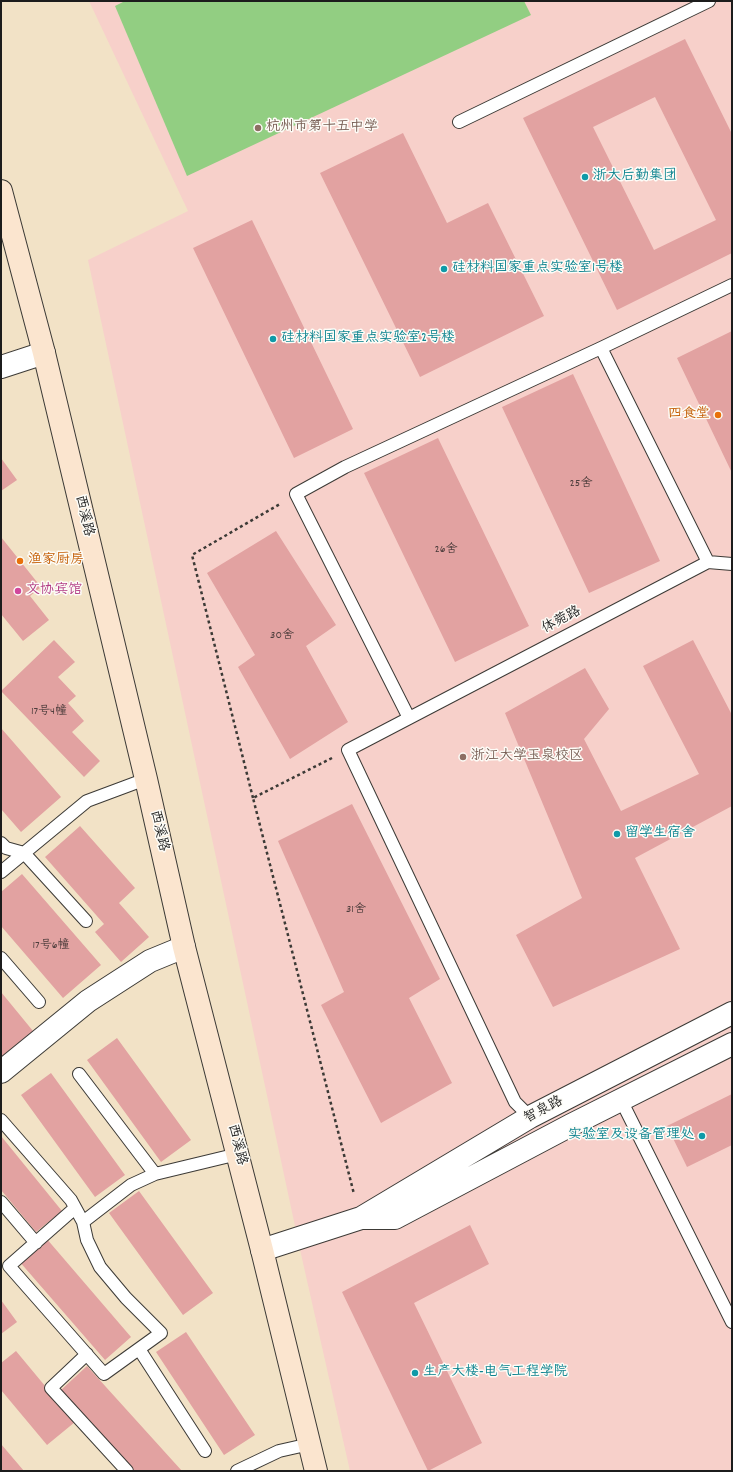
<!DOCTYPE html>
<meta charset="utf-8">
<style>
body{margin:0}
#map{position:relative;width:733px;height:1472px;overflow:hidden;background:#f2e2c6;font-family:Dekko,sans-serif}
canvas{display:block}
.frame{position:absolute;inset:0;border:2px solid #1c1c1c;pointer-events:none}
</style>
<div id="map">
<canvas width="733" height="1472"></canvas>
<div class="frame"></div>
</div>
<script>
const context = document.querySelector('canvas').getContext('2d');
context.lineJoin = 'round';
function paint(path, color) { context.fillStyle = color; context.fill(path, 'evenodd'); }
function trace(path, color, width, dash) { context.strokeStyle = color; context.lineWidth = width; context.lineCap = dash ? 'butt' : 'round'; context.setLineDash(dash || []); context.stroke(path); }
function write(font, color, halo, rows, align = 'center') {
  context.font = font + ' Dekko,"LXGW WenKai TC",sans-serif'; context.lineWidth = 3; context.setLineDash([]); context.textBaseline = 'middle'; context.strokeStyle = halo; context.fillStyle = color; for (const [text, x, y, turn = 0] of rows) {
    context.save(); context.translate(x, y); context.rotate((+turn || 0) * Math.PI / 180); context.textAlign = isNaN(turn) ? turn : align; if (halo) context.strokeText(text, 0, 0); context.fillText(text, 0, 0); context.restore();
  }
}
paint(new Path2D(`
 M89,1H732V1471H350L301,1254L88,260L188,211Z`), '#f7d0ca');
paint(new Path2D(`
 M125,1H524L531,15L187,176L115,6Z`), '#92ce82');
paint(new Path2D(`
 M685,39L732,134V253L617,310L523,118ZM655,97L716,220L654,250L593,127Z
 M403,133L447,223L488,203L544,316L420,377L320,173Z
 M252,220L353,429L294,458L193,248Z
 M732,331V473L677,358Z
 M573,374L660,561L589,593L502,407Z
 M438,438L529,626L455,662L364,473Z
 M1,458L17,480L1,491Z
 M276,531L336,625L306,646L348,722L290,759L238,667L255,655L207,573Z
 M1,537L41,587L30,596L49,620L23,641L1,614Z
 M54,640L75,662L58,677L76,696L68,703L84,721L72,732L100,761L84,777L1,691Z
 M693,640L732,715V806L635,858L680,949L553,1007L516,935L582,898L505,713L585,668L609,709L584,739L621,811L699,774L643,666Z
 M1,728L61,797L21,832L1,809Z
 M352,804L440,979L409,998L452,1083L381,1123L321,1005L344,992L278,841Z
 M80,826L135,888L119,903L149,937L121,962L95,932L104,924L45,857Z
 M22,874L101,965L63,998L1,926V892Z
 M1,992L33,1031L1,1057Z
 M117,1038L191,1140L161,1162L87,1060Z
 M51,1073L125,1175L95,1197L21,1095Z
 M732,1094V1145L687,1167L667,1126Z
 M1,1136L62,1211L36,1232L1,1190Z
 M139,1191L213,1293L183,1315L109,1213Z
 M470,1225L489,1264L414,1303L482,1443L428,1471L342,1292Z
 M46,1238L131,1337L105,1360L19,1261Z
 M1,1300L17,1322L1,1334Z
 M186,1332L255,1435L224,1455L156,1352Z
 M16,1351L75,1422L47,1445L1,1390V1363Z
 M87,1366L182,1471H134L61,1390Z
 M1,1444L24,1471H1Z`), '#e2a2a1');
const lane = new Path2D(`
 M459,122L709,1
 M601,348L708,562
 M409,718L296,494L345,467L601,348L732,285
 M1,843L6,848L24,853L86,921
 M1,872L87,801L146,779
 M1,958L39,1002
 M79,1074L155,1174
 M621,1100L732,1322
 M530,1117L515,1102L348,750L708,562L732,564
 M1,1120L71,1200L83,1222L87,1240L100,1267L126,1298L161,1333L104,1374L9,1266L75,1208
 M1,1202L36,1243
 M83,1222L131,1185L155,1174L238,1154
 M139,1349L205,1451
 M87,1354L51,1388L127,1471
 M237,1471L279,1451L310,1444`);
const street = new Path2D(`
 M1,367L44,353
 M1,1072L88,1001L150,961L184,947
 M362,1218H395L571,1125L732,1044
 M262,1250L361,1218L530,1117L732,1013`);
const secondary = new Path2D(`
 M1,191L44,353L146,779L184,947L262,1250L316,1471`);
trace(lane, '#3c3a36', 14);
trace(street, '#3c3a36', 24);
trace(secondary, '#3c3a36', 24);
trace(new Path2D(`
 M332,758L253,798L354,1194
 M253,798L192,555L280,504`), '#3c3a36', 2.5, [3, 3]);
trace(lane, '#fff', 12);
trace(street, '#fff', 22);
trace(secondary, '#fbe5cf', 22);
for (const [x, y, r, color] of [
 [258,128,4,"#8d6e63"],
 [585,177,4,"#0f9aa8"],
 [444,269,4,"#0f9aa8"],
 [273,339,4,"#0f9aa8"],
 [718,415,4,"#e8710a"],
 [20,561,4,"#e8710a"],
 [18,591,4,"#d1479c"],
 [463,757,4,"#8d6e63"],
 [617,834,4,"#0f9aa8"],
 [702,1136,4,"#0f9aa8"],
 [415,1373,4,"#0f9aa8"]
]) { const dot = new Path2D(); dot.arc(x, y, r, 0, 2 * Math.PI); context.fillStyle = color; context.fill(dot); trace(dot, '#fdfcf7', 1.5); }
write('12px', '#4e3e3d', null, [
 ["25舍",581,484],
 ["26舍",446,550],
 ["30舍",282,636],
 ["17号4幢",49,712],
 ["31舍",356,910],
 ["17号6幢",51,946]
]);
write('14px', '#785e54', '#fdfcf7', [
 ["杭州市第十五中学",266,128],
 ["浙江大学玉泉校区",471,757]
], 'left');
write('14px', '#0d838f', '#fdfcf7', [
 ["浙大后勤集团",593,177],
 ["硅材料国家重点实验室1号楼",452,269],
 ["硅材料国家重点实验室2号楼",281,339],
 ["留学生宿舍",625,834],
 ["实验室及设备管理处",694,1136,"right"],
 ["生产大楼-电气工程学院",423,1373]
], 'left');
write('14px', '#c56008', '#fdfcf7', [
 ["四食堂",710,415],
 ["渔家厨房",28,561,"left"]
], 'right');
write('14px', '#1c1c1c', '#fdfcf7', [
 ["西溪路",83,516,77],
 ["体菀路",562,621,-28],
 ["西溪路",158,831,77],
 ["智泉路",544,1111,-28],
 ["西溪路",236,1145,76]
]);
write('14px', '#b23c85', '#fdfcf7', [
 ["文协宾馆",26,591]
], 'left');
</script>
